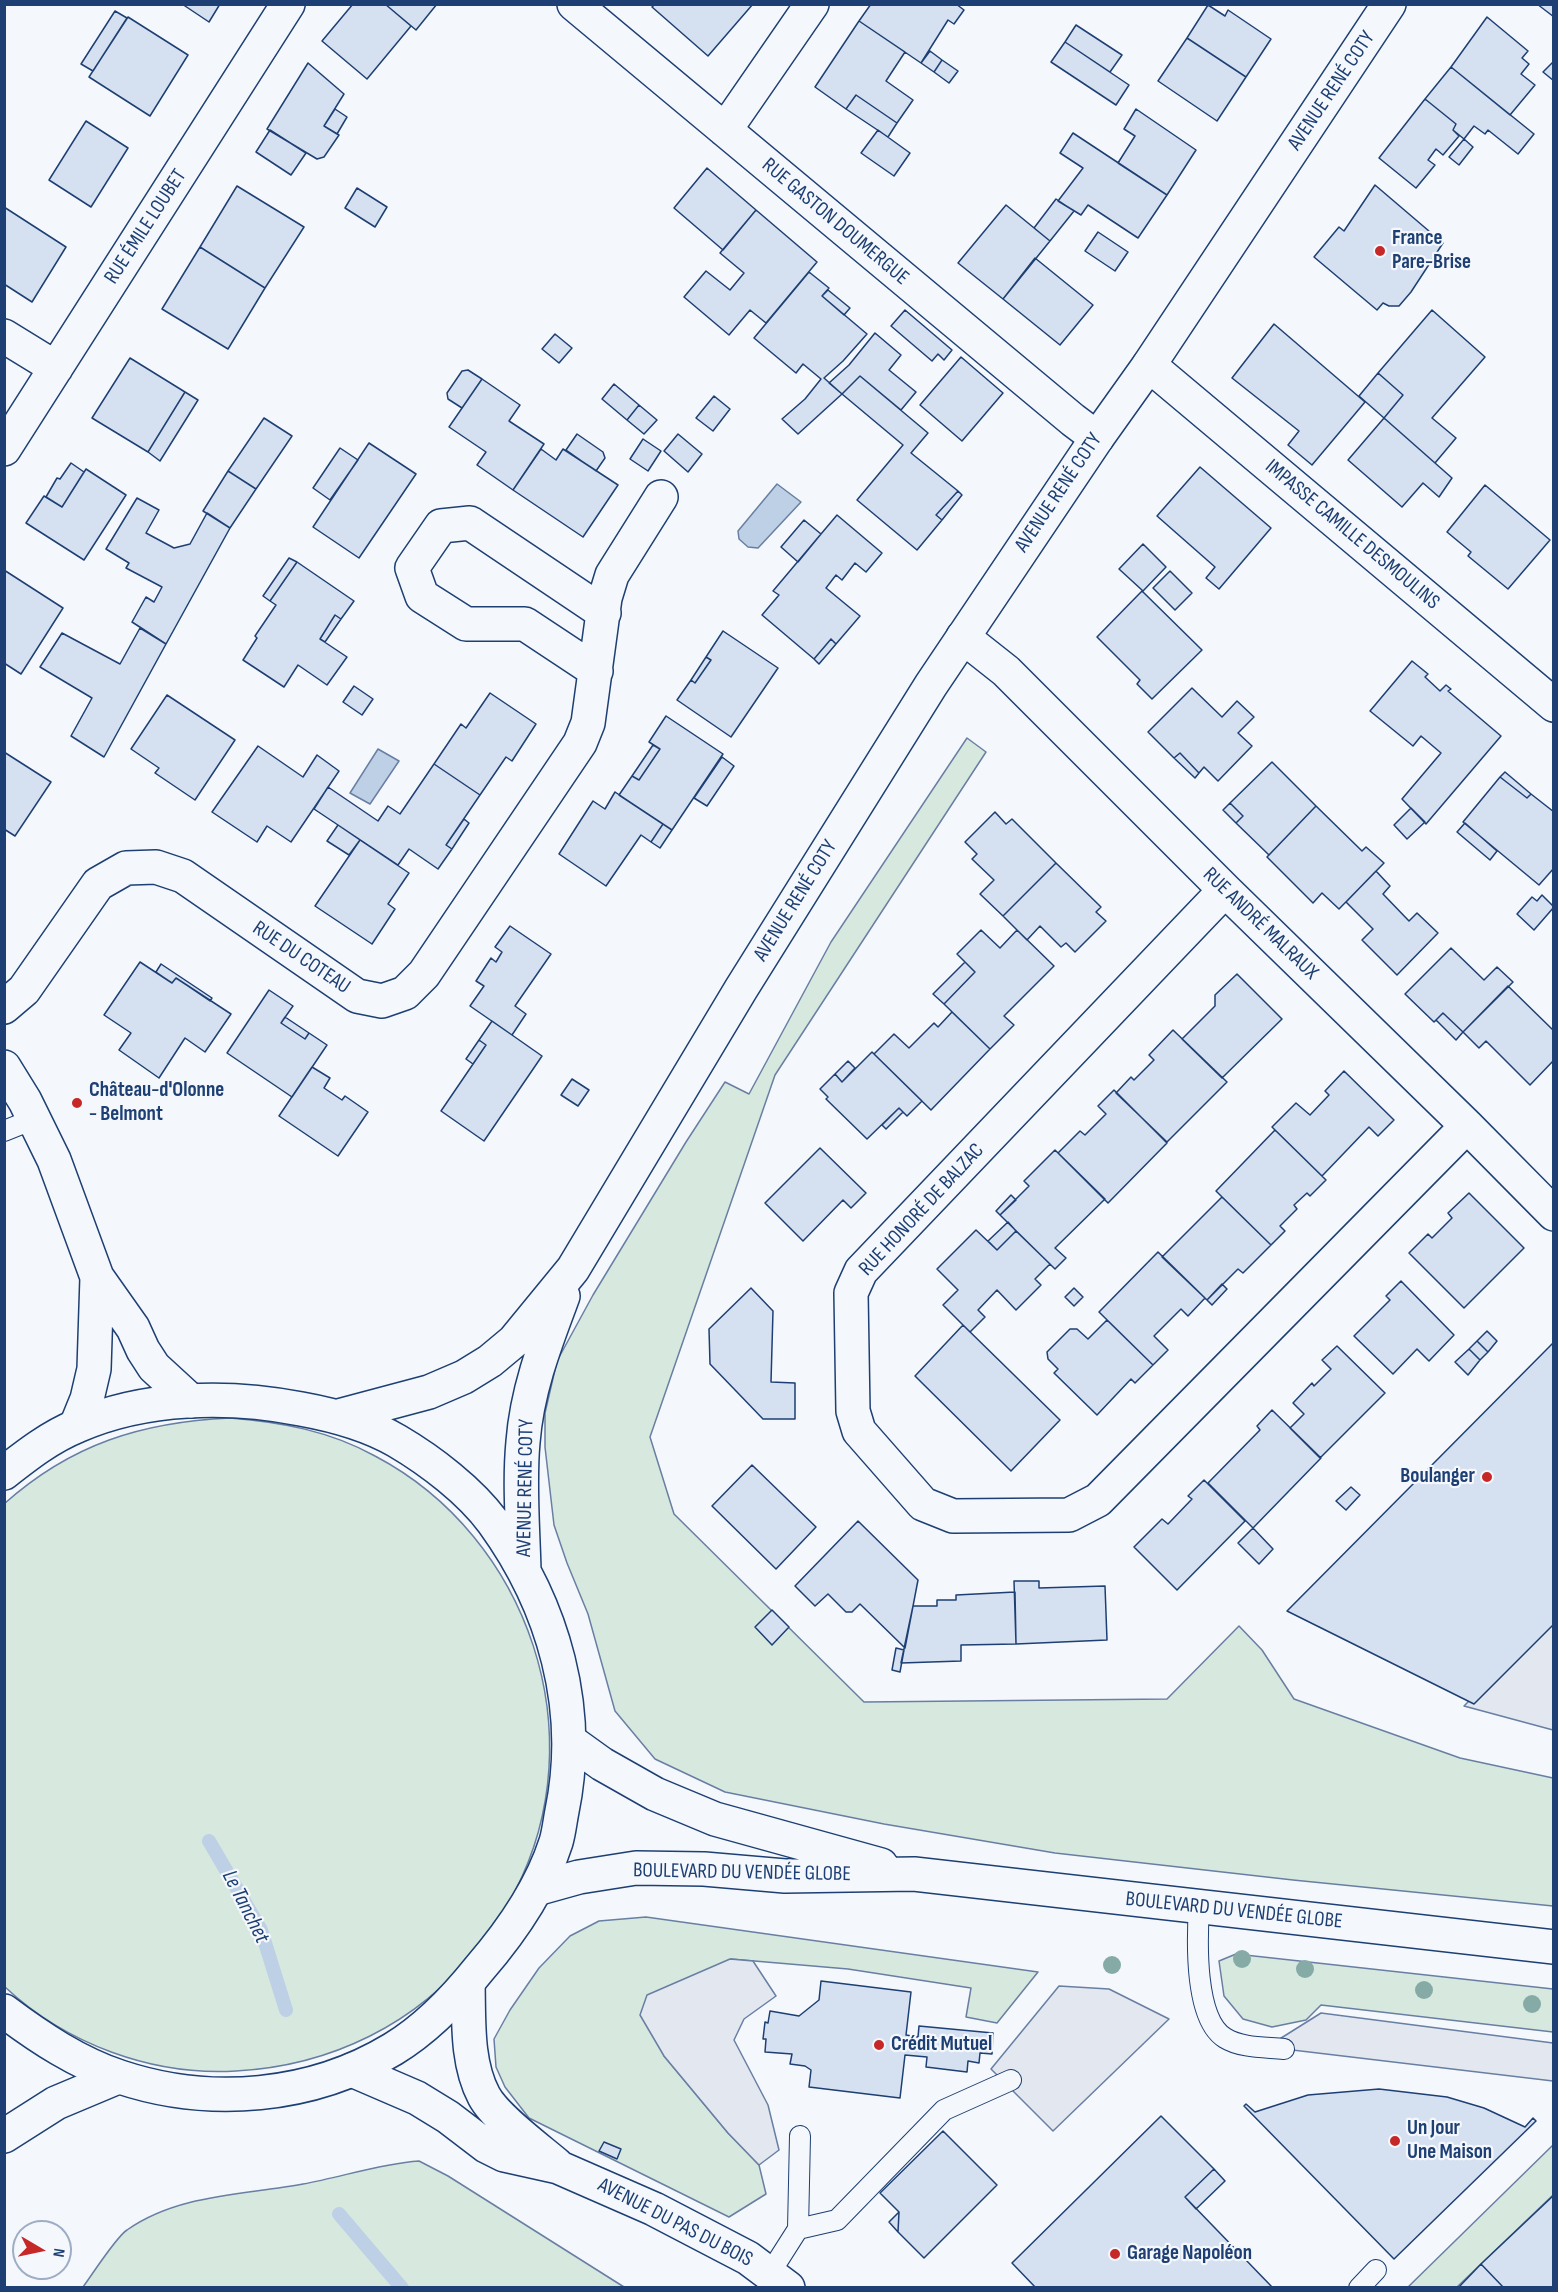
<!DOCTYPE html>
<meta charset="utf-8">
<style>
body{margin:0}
#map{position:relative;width:1558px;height:2292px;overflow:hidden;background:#f4f7fb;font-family:"Sofia Sans Condensed",sans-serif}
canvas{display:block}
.frame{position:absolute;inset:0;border:6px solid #1d3f73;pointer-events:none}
.north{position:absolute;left:12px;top:2220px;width:60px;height:60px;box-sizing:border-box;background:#f4f7fb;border:2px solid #9eadc5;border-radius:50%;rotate:99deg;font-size:16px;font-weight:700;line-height:24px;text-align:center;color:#1d3f73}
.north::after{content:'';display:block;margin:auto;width:21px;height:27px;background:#c62828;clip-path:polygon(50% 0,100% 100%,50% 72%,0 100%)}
</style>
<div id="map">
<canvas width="1558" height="2292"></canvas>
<div class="frame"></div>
<div class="north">N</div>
</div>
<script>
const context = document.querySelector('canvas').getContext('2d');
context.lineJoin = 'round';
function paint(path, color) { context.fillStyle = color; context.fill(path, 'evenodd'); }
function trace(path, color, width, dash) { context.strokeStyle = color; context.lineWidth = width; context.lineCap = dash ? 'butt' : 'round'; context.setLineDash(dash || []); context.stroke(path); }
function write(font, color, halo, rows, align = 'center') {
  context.font = font + ' "Sofia Sans Condensed",sans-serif'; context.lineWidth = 4.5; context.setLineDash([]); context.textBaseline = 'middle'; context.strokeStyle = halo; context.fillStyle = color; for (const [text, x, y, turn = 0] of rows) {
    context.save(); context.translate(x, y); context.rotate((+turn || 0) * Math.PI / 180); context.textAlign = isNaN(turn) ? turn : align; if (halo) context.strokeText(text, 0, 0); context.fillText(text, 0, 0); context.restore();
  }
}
const green = new Path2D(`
 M967,738L986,752L775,1075L650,1437L674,1514L864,1702L1167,1699L1239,1626L1262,1650L1294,1699L1460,1758L1553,1778V1906L1293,1880L1055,1853L884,1824L725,1792L655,1759L615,1711L588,1614L567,1563L554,1525L545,1447V1413L557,1361L593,1295L686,1142L725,1082L749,1094L831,942Z
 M230,1418C281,1422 330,1431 375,1456C529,1537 596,1735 515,1891C504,1912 490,1930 476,1949C418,2024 330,2066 236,2071C152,2076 66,2044 5,1987L4,1504C71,1444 142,1422 230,1418Z
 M646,1917L1038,1972L997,2023L966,2017L971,1988L848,1969L731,1959L664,2056L728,2133L759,2165L766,2194L729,2217L529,2118L505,2087L496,2067L494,2039L510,2010L539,1968L570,1936L599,1921Z
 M1236,1954L1553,1989V2032L1321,2005L1306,2020L1272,2027L1243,2019L1224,1996L1219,1961Z
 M1553,2145V2195L1457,2287L1407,2288Z
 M419,2161L448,2176L624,2287H83C92,2275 116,2237 127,2230C178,2194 244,2195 303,2184C342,2177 379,2164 419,2161Z`);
paint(green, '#d7e8df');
trace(green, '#687fa3', 1.5);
const parking = new Path2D(`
 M1553,1616V1730L1464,1706Z
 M730,1959L753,1961L776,1996L744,2019L734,2040L768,2105L779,2150L759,2165L728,2133L664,2056L640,2015L647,1995Z
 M1059,1986L1109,1989L1169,2019L1053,2131L991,2069Z
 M1321,2013L1553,2043V2081L1284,2049L1278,2040Z`);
paint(parking, '#e3e8f0');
trace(parking, '#687fa3', 1.5);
const water = new Path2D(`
 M777,484L801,502L758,548L748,547L739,539L738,531Z
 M378,749L399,761L370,804L350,793Z`);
paint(water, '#bed0e5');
trace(water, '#687fa3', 1.5);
trace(new Path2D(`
 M209,1841L261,1930L286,2010
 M339,2214L402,2288`), '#bed0e5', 14);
const building = new Path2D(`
 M182,4H220L209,22Z
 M353,4H385L411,26L367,79L322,41Z
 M385,4H437L416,30Z
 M655,4H753L708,56L652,7Z
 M871,4H956L964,10L954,24L948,20L921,63L859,21Z
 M1537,4H1554V17Z
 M1208,5L1225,16L1228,10L1271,39L1246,77L1187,38Z
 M115,11L127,18L93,71L81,64Z
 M128,17L188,55L150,116L89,77Z
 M1487,17L1528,51L1522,58L1529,64L1521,74L1535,85L1510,115L1451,67Z
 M859,21L905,52L886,81L913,100L897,123L856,95L846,109L815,87Z
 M1076,25L1122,55L1110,72L1065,42Z
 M1187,38L1246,77L1217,121L1158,81Z
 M1065,42L1129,85L1116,105L1051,62Z
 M930,51L942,60L934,72L921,63Z
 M942,60L958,71L949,83L934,72Z
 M1554,61V81L1543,72Z
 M308,63L344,94L324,126L339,135L324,157L317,159L267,129Z
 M1451,67L1534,134L1518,154L1488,130L1485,134L1474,126L1464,139L1453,130L1456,124L1425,99Z
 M856,95L897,123L888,137L846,109Z
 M1425,99L1456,124L1453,130L1459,136L1443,155L1436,149L1428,160L1435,165L1416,188L1379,158Z
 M335,109L347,117L337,134L324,126Z
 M1136,109L1196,150L1167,195L1118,163L1135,136L1124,129Z
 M86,121L128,148L91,207L49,180Z
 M270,130L306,153L291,175L256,152Z
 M878,130L910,153L894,176L861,153Z
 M1073,133L1167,195L1138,238L1088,205L1081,215L1058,201L1083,168L1060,153Z
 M1464,139L1473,147L1459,165L1449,157Z
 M707,168L756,210L723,250L674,208Z
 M1375,185L1443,243L1411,292L1399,306H1389L1383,303L1377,310L1314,257L1339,227L1344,231Z
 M237,186L304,227L265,288L200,247Z
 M357,188L387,207L375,227L345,208Z
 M1056,199L1074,211L1050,241L1034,228Z
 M1006,205L1050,241L1003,299L958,263Z
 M4,207L66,247L32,302L4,284Z
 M756,210L817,262L766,323L750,310L729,335L684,297L706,271L730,290L744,273L720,253Z
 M1098,232L1128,252L1115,271L1085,251Z
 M200,247L265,288L228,349L162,309Z
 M1035,258L1093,305L1060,345L1003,299Z
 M809,272L829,288L822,296L867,334L843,361L824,378L842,394L798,434L782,419L805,399L821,379L803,364L796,373L754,338Z
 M828,290L850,308L844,315L822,296Z
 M905,310L952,350L944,360L938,354L932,361L891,326Z
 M1432,310L1485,357L1432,418L1456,438L1435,463L1384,418L1403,395L1378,373Z
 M1274,324L1365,402L1312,465L1288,445L1299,431L1232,378Z
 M875,333L901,355L889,370L916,392L901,410L860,376L842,394L829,383L849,365Z
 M555,334L572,348L559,363L542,349Z
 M961,357L1003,393L962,441L920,405Z
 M130,358L185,392L148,452L92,418Z
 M468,370L482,379L462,408L448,399L447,393L462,371Z
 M1378,373L1403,395L1384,418L1359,396Z
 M860,376L928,433L911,453L958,491L936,515L942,520L917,550L857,500L903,445L842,394Z
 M482,379L520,405L509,421L544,444L513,490L477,465L486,452L449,427Z
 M614,384L639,405L627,420L602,399Z
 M185,392L198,400L160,461L148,452Z
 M714,396L730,409L713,431L696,418Z
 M639,405L657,420L644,434L627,420Z
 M264,418L292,436L256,489L228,471Z
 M1384,418L1452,478L1439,497L1423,483L1402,507L1348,460Z
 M577,434L603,452L605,458L596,471L566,450Z
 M678,434L702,454L688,472L664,451Z
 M643,439L661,451L648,471L630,459Z
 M369,443L416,474L359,558L313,527Z
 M340,448L358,460L330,500L313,488Z
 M541,449L556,460L563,449L618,485L583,537L513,490Z
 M71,463L84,472L62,507L46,497L57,478L60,479Z
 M1200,467L1271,528L1219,589L1206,578L1215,567L1157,516Z
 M86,469L126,495L84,560L26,523L44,496L62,507Z
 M228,471L256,489L230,528L203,511Z
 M1485,485L1550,540L1508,589L1468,556L1471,552L1447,532Z
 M958,491L962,495L942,520L936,515Z
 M137,498L159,510L146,533L174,548L190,544L207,513L230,528L166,644L132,622L146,597L154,602L162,587L126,568L129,563L106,549Z
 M837,515L882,553L866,572L855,563L842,580L836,575L826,588L860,616L836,644L831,639L814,659L762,615L779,595L773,591Z
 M804,520L821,534L798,562L781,547Z
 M1143,544L1166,567L1143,591L1119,569Z
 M289,558L297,562L270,601L263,596Z
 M297,562L354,601L341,619L335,615L320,639L347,657L327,685L298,665L284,687L243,660L257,638L255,636L276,605L270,601Z
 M4,570L63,608L21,674L4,663Z
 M1170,571L1192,593L1175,610L1153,588Z
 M1142,591L1202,650L1152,699L1137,684L1140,680L1097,637Z
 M335,615L341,619L325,642L320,639Z
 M140,628L166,644L104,757L71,736L92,698L40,667L62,633L120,664Z
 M723,631L778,668L731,737L677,700L691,680L695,683L711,660L706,657Z
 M831,639L836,644L819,664L814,659Z
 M706,657L711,660L695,683L691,680Z
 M1412,661L1428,674L1425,677L1440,691L1446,685L1451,689L1448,691L1501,736L1426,824L1402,799L1441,753L1421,736L1413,746L1370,711Z
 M354,686L373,699L362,715L343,702Z
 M1192,688L1222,717L1237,701L1254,717L1238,733L1252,746L1218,781L1204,767L1199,773L1180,753L1174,758L1148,732Z
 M490,693L536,724L512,761L506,757L480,795L434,764L461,724L466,728Z
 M167,695L235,740L195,800L155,773L159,768L131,749Z
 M666,716L723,754L672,830L619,795L632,776L639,780L660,749L649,742Z
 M653,745L660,749L639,780L632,776Z
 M258,746L303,777L317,755L339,771L291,842L267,826L257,842L212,812Z
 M4,752L51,782L15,836L4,829Z
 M1180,753L1199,773L1195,778L1174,758Z
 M722,757L734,766L707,806L694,798Z
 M1272,762L1316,806L1269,855L1236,823L1243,816L1230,803Z
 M434,764L480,795L446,845L452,849L438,869L409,849L398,865L314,809L328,787L378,821L388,806L400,814Z
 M1505,772L1531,794L1527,798L1500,777Z
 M1500,777L1527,798L1531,794L1554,812V868L1539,885L1463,822Z
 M615,792L663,824L651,842L641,835L606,886L559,854L593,801L605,809Z
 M1230,803L1243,816L1236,823L1223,810Z
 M1316,806L1362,851L1366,847L1384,863L1339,909L1322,893L1313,903L1267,857Z
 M1411,808L1425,822L1407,839L1394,825Z
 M995,812L1006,824L1012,819L1056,863L1003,916L980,894L994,880L972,859L977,854L965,842Z
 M464,819L469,823L452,849L446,845Z
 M1465,823L1497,851L1490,860L1457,832Z
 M663,824L672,830L660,848L651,842Z
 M338,825L360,840L349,855L327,841Z
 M360,840L409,873L388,904L395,909L372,944L315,906Z
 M1056,863L1101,907L1096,912L1106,921L1075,952L1066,943L1061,947L1040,926L1027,940L1003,916Z
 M1376,871L1390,886L1383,894L1409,921L1417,913L1438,933L1397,975L1362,940L1373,929L1346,902Z
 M1542,895L1554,907L1534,930L1517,914L1532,897L1537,901Z
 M510,926L551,954L515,1006L526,1014L512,1035L470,1006L484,986L476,981L491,958L496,962L502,952L495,947Z
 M981,930L1000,948L1017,930L1054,966L1004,1016L1014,1025L990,1049L944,1004L975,972L957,954Z
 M1451,948L1484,980L1497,967L1513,982L1463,1032L1443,1013L1434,1022L1405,994Z
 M140,962L172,983L176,978L231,1014L205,1052L185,1038L159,1078L119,1050L131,1033L104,1015Z
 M965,962L975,972L944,1004L933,994Z
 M161,964L212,998L210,1001L176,978L172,983L156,972Z
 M1237,974L1282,1019L1222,1078L1182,1039L1215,1006V995Z
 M1508,986L1554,1031V1060L1530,1085L1486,1041L1479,1048L1463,1032Z
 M269,990L293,1006L281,1023L305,1039L309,1033L327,1045L292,1097L227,1053Z
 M952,1012L990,1049L931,1110L874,1054L894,1034L909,1048L934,1023L938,1027Z
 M1443,1013L1463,1032L1456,1040L1436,1020Z
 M285,1017L309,1033L305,1039L281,1023Z
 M492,1021L542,1056L484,1141L441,1111L486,1045L479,1040Z
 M1173,1030L1227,1082L1167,1142L1116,1093L1131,1077L1134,1080L1154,1060L1149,1055Z
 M479,1040L486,1045L473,1064L466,1059Z
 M872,1052L922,1101L907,1116L899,1108L867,1139L826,1099L828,1097L820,1089L835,1074L842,1082Z
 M848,1061L855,1068L842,1082L835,1074Z
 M312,1067L330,1078L324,1088L342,1100L345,1096L368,1112L338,1156L279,1116Z
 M1344,1071L1394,1120L1378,1136L1369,1127L1322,1176L1272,1127L1296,1103L1310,1115L1329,1095L1325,1091Z
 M572,1079L589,1090L578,1106L561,1095Z
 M1114,1090L1167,1143L1108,1203L1058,1153L1080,1131L1085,1135L1106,1114L1098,1106Z
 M899,1108L903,1112L886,1129L882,1125Z
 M1275,1130L1326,1180L1310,1196L1307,1193L1294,1205L1297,1209L1280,1226L1285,1231L1271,1245L1216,1191Z
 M820,1148L866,1193L851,1208L843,1200L803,1241L765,1203Z
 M1055,1150L1105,1199L1055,1248L1066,1258L1055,1269L1000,1215L1029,1186L1024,1181Z
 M1469,1193L1524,1248L1464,1308L1409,1253L1428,1234L1432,1238L1452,1218L1448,1213Z
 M1011,1195L1016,1200L1000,1215L996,1211Z
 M1222,1197L1271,1245L1243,1273L1238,1269L1207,1300L1162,1257Z
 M1008,1222L1016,1231L997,1250L988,1241Z
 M976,1230L997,1250L1016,1231L1050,1264L1035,1279L1041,1285L1016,1310L997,1290L978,1310L985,1317L970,1332L943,1305L958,1290L937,1269Z
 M1158,1252L1205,1298L1188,1316L1181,1309L1154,1336L1168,1350L1153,1365L1099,1312Z
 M1401,1281L1454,1335L1429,1361L1417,1349L1393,1374L1354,1336L1390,1300L1386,1296Z
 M1222,1284L1227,1289L1212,1305L1207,1300Z
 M751,1288L773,1311L771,1382L795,1383V1419H763L710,1364L709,1329Z
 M1074,1288L1083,1297L1074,1306L1065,1297Z
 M1107,1320L1153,1365L1135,1383L1131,1379L1097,1415L1054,1373L1058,1369L1048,1359L1047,1352L1070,1329H1077L1088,1339Z
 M963,1325L1060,1420L1011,1471L915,1376Z
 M1487,1331L1497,1341L1488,1352L1477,1341Z
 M1477,1341L1488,1352L1480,1360L1469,1349Z
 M1554,1342V1624L1474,1704L1287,1611Z
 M1337,1346L1385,1393L1320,1458L1290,1428L1304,1414L1293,1403L1312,1383L1314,1386L1331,1369L1322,1360Z
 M1469,1349L1480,1360L1468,1375L1455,1362Z
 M1272,1410L1321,1458L1253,1528L1208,1483L1260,1430L1257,1426Z
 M752,1465L816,1527L776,1569L712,1506Z
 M1204,1480L1245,1521L1177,1590L1134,1547L1162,1519L1168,1524L1192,1499L1188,1496Z
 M1351,1487L1360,1495L1346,1510L1336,1501Z
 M858,1521L918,1580L905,1648L860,1604L852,1612H846L828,1594L815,1606L795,1586Z
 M1253,1528L1273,1549L1259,1564L1238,1543Z
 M1014,1581H1039V1588L1105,1586L1107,1640L1016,1644Z
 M1015,1592L1016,1644L961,1645V1661L901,1663L913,1606H937V1600H956V1595Z
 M772,1610L789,1627L772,1645L755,1627Z
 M896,1648L904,1650L900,1672L892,1670Z
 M821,1981L911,1992L906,2035L918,2037L919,2026L993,2033L992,2054L980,2053L979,2063L968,2061L967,2072L926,2067L927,2057L905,2055L900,2098L809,2087L811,2070L805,2066L790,2064L792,2054L765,2052L766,2039H763L765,2022L768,2023L770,2011L799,2016L819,2000Z
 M1379,2089L1447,2097L1484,2108L1525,2127L1533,2118L1536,2121L1394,2259L1244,2106L1246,2104L1255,2112L1308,2095Z
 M1161,2116L1214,2169L1185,2197L1273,2288H1036L1012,2263Z
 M943,2131L997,2185L924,2258L898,2232L899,2212L880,2193Z
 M604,2142L621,2149L617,2159L599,2151Z
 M1214,2169L1225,2181L1196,2209L1185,2197Z
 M1554,2195V2288H1504L1481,2264Z
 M899,2212L898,2232L889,2222Z
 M1481,2264L1504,2288H1458Z`);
paint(building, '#d5e0f0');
trace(building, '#1d3f73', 1.5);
const lane = new Path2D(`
 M4,1131L34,1119
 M1199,1907C1197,1940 1194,2019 1225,2038C1241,2048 1265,2047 1284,2049
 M798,2229L800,2136
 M770,2273L798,2229L837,2220L944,2110L1011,2080
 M1359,2288L1376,2270`);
const street = new Path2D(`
 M574,4L1073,420L1097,438
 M725,130L812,4
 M4,336L56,368
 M1149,365L1554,705
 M4,449L288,4
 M963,637L1006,671L1225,890L1467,1126L1554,1214
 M596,671L525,624H466L422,596L412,568L441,526L470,523L604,613
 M1225,890L861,1271L851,1293L853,1411L859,1431L923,1504L953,1516L1069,1515L1098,1500L1467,1126
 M4,1007L24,990L98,884L126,868L156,867L183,876L357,996L382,1001L405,993L424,974L580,743L588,723L605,598L612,575L661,497`);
const secondary = new Path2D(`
 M4,1067L25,1101L54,1160L97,1277L133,1328L143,1350L154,1367L191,1401
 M76,1426L87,1399L94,1369L97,1277
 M570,1741L602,1764L655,1794L715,1819L881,1865
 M536,1889L579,1877L636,1868L704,1869L785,1876L914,1874L1554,1947
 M468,1983C469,2019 466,2062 484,2096C495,2117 537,2148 557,2165
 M352,2070L417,2098L448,2117L486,2146L504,2155L558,2167L654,2209L748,2258L788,2288`);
const primary = new Path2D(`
 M339,1416L429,1392L464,1377L490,1361L514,1341L573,1269L741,989L931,685L1097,438L1149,365L1389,4
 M4,1473C27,1455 50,1437 77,1426C145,1396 229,1395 301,1409C334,1415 368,1424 397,1441C431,1461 470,1491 493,1522C554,1606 583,1709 562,1811C560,1821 559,1832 556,1842C541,1889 511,1932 479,1969C455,1999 426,2029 393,2049C312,2098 210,2107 120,2077C78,2063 40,2038 4,2011
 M524,1571C523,1528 519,1484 523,1442C527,1390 545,1344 563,1296
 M4,2136L56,2103L118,2077`);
trace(lane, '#1d3f73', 22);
trace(street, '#1d3f73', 36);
trace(secondary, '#1d3f73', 36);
trace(primary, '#1d3f73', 36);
trace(lane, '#f4f7fb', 20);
trace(street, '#f4f7fb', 33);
trace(secondary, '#f4f7fb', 33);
trace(primary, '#f4f7fb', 33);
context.fillStyle = '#86aba6';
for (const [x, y] of [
 [1242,1959],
 [1112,1965],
 [1305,1969],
 [1424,1990],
 [1532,2004]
]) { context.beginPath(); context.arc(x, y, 9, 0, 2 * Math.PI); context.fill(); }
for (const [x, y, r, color] of [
 [1380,251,6,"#c62828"],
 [77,1103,6,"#c62828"],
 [1487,1477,6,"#c62828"],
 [879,2045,6,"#c62828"],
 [1395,2141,6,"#c62828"],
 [1115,2254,6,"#c62828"]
]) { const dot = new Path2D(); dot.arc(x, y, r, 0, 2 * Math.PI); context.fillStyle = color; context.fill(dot); trace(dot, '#f4f7fb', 2); }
write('21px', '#1d3f73', '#f4f7fb', [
 ["AVENUE RENÉ COTY",1332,91,-56],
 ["RUE GASTON DOUMERGUE",835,222,40],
 ["RUE ÉMILE LOUBET",146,227,-57],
 ["AVENUE RENÉ COTY",1059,493,-56],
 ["IMPASSE CAMILLE DESMOULINS",1352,535,40],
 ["AVENUE RENÉ COTY",796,901,-58],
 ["RUE ANDRÉ MALRAUX",1260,924,44],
 ["RUE DU COTEAU",301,958,34],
 ["RUE HONORÉ DE BALZAC",922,1210,-47],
 ["AVENUE RENÉ COTY",526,1488,-89],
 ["BOULEVARD DU VENDÉE GLOBE",742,1873,1],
 ["BOULEVARD DU VENDÉE GLOBE",1234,1911,6],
 ["AVENUE DU PAS DU BOIS",675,2223,27]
]);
write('bold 21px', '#1d3f73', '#f4f7fb', [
 ["France",1392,239],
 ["Pare-Brise",1392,263],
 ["Château-d'Olonne",89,1091],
 ["- Belmont",89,1115],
 ["Boulanger",1475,1477,"right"],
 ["Crédit Mutuel",891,2045],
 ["Un Jour",1407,2129],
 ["Une Maison",1407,2153],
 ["Garage Napoléon",1127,2254]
], 'left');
write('italic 22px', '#1d3f73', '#f4f7fb', [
 ["Le Tanchet",245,1907,63]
]);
</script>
